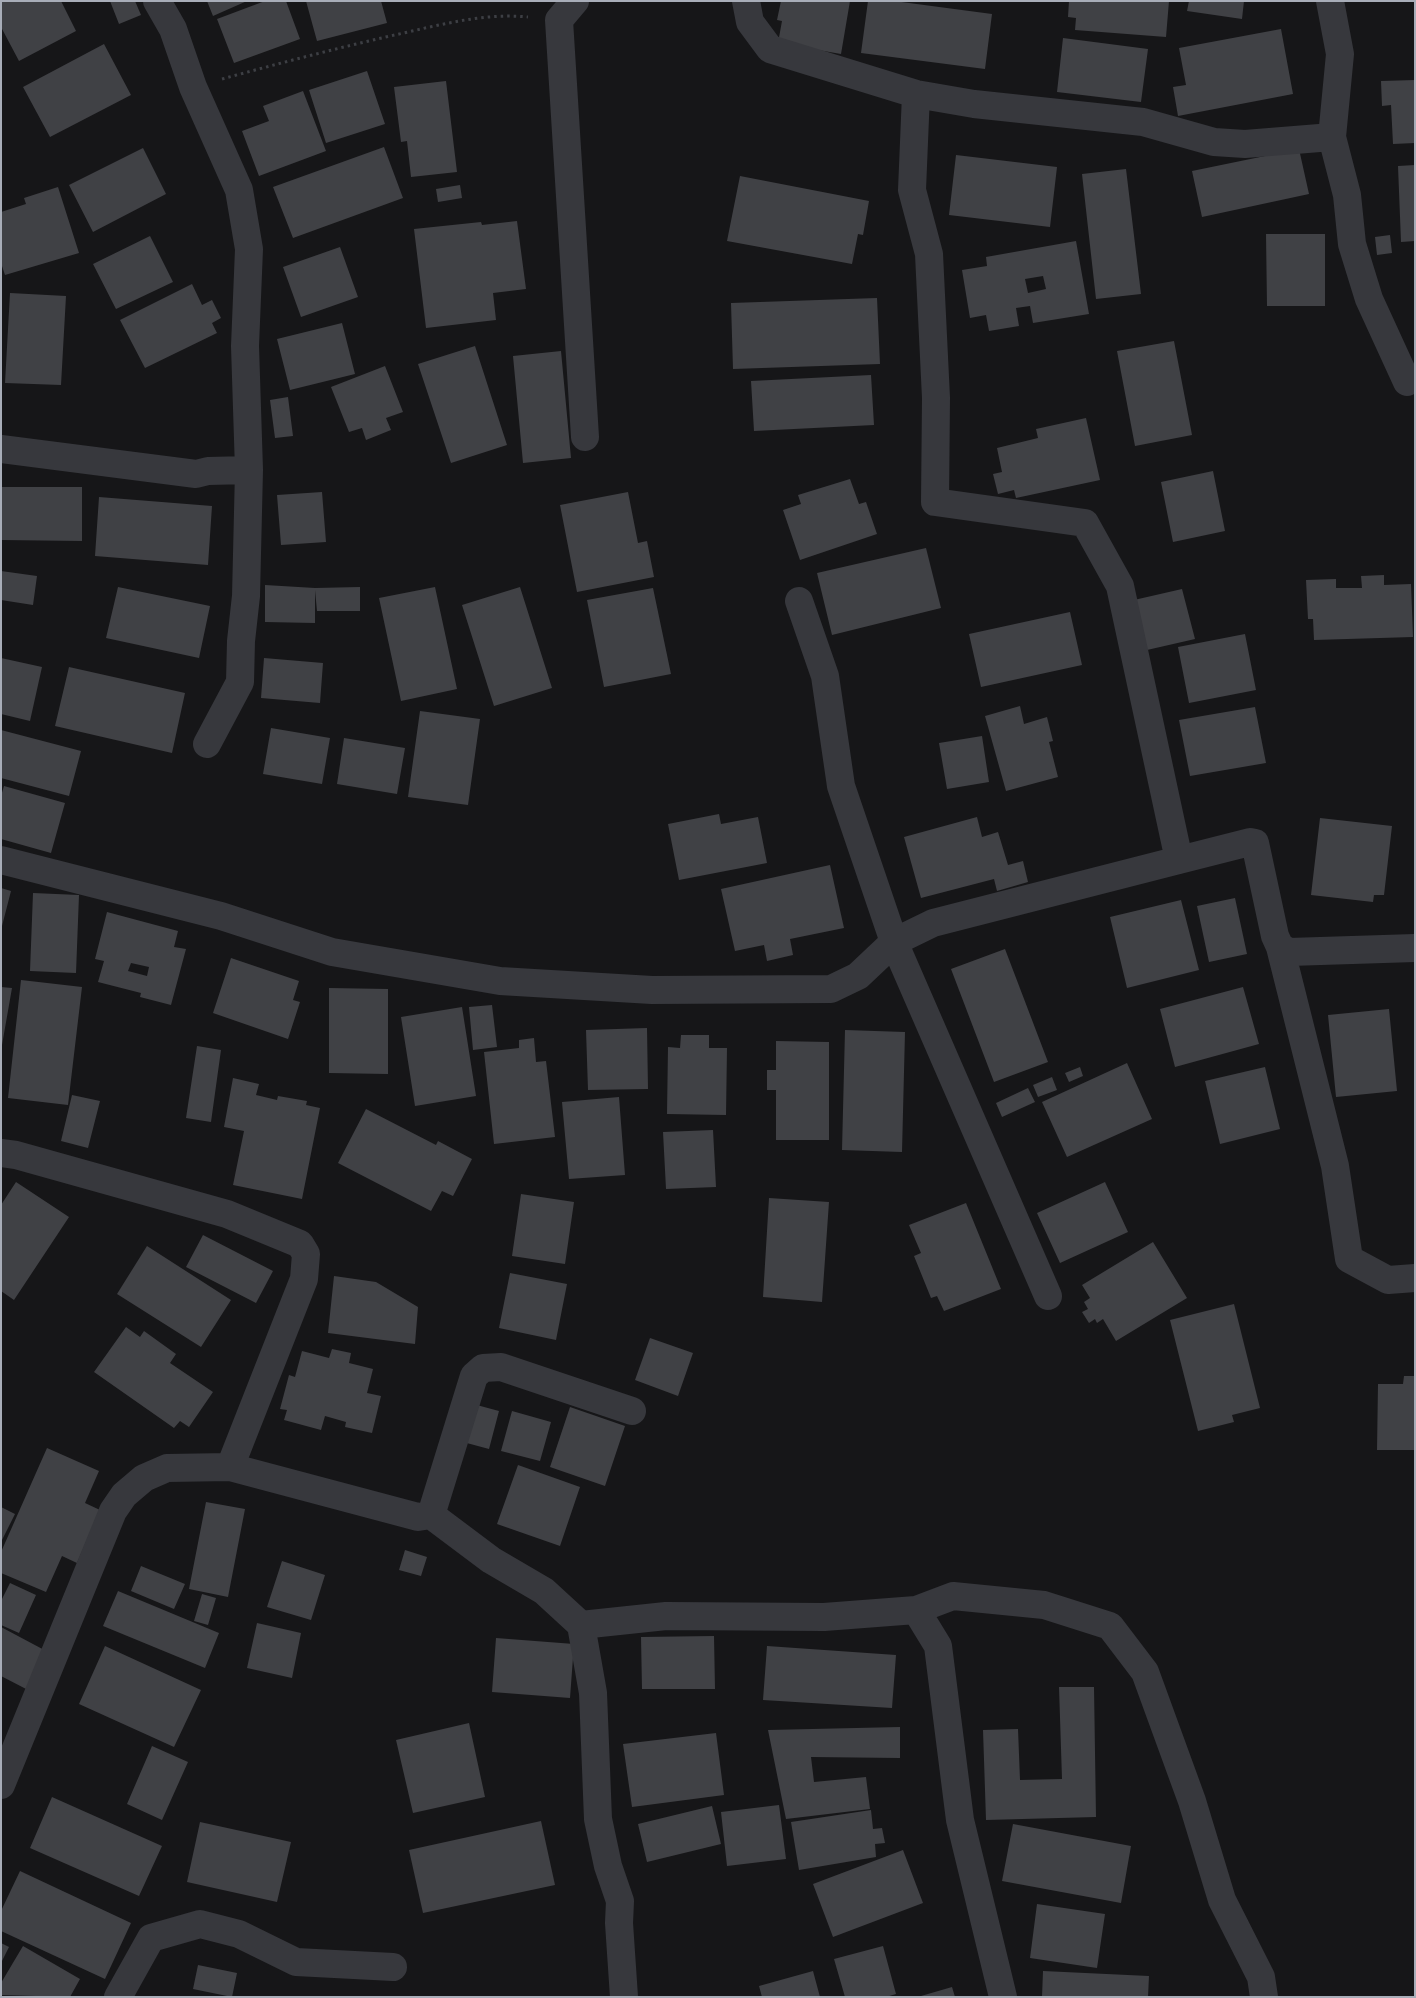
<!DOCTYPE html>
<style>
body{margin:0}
#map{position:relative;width:1416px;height:1998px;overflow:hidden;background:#161618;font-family:Montserrat,sans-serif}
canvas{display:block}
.frame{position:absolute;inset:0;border:2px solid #a8adb8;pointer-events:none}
</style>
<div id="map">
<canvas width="1416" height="1998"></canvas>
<div class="frame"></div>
</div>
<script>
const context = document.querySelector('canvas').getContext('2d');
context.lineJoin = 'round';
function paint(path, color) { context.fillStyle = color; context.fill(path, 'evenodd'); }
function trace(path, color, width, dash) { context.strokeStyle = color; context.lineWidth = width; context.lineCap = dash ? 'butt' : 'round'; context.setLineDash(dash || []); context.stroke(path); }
paint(new Path2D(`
 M1,1H61L76,31L19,61L1,27Z
 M110,1H135L141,15L119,24Z
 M207,1H247L213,16Z
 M265,1H286L300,39L234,63L217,19Z
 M306,1H381L387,23L317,41Z
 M781,1H850L841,54L778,43L782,21L777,20Z
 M868,1H894L992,14L985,69L861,53Z
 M1069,1H1169L1166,37L1075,30L1076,18L1068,17Z
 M1189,1H1244L1242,19L1187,11Z
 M1281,29L1293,94L1178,116L1173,87L1186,85L1179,48Z
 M1063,38L1148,49L1141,102L1057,92Z
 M104,44L131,95L50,137L23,87Z
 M367,71L385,124L326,143L309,90Z
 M1415,80V143L1393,144L1391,105L1382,106L1381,81Z
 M446,81L457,172L411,177L407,141L401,142L394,87Z
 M303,91L326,151L259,176L242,131L269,121L263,106Z
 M384,147L403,198L293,238L273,187Z
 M143,148L166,194L93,232L69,185Z
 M1299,149L1309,194L1202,217L1192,171Z
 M956,155L1057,167L1050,227L949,215Z
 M1415,165V241L1401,242L1398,166Z
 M1126,169L1141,294L1096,299L1082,174Z
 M740,176L869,201L863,235L858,234L852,264L727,241Z
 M460,185L462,198L438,202L436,189Z
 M58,187L79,253L5,275L1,263V212L26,204L24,198Z
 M517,221L526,289L493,293L496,320L426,328L414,229L481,222L482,225Z
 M1266,234H1325V306H1267Z
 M1390,235L1392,253L1377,255L1375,237Z
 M150,236L173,282L116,309L93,264Z
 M1076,241L1089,314L1033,323L1030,306L1016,308L1019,326L989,331L986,315L970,318L962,270L987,266L986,257ZM1043,276L1046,289L1028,293L1025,279Z
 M340,247L358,297L301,317L283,267Z
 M192,284L202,305L212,300L221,318L212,323L217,333L145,368L120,320Z
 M10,293L66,296L61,385L5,383Z
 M877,298L880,364L733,369L731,303Z
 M342,323L355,374L290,390L277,339Z
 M1174,341L1192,435L1135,446L1117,351Z
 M475,346L507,445L451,463L418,364Z
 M561,351L571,458L523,463L513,356Z
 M385,366L403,412L386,418L391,430L366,440L362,428L349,432L331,387Z
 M871,375L874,425L754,431L751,381Z
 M288,397L293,436L275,438L270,400Z
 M1086,418L1100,480L1016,498L1014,490L998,494L993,474L1002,472L997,448L1038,438L1036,429Z
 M1213,471L1225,531L1173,542L1161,482Z
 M850,479L859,504L866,502L877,534L800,560L783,510L801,504L798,495Z
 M1,487H82V541L1,540Z
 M322,492L326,542L281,545L277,495Z
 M628,492L638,543L647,541L654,577L577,592L560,505Z
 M99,497L212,506L208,565L95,556Z
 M926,548L941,608L832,635L817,573Z
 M1,571L37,576L33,605L1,600Z
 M1384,575V585L1411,584L1413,637L1314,640L1313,619H1308L1306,580L1336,579V588H1362L1361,576Z
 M265,585L315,588L360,587V611H317L315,590V623L265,622Z
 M118,587L210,606L199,658L106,638Z
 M435,587L457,689L401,701L379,598Z
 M520,587L552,688L494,706L462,605Z
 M653,588L671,674L604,687L587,600Z
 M1182,589L1195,639L1147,650L1134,600Z
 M1070,612L1082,665L981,687L969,634Z
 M1245,634L1256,690L1189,703L1178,647Z
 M1,658L42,667L30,721L1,714Z
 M264,658L323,663L320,703L261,698Z
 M69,667L185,693L172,753L55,726Z
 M1020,706L1024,724L1047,717L1053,741L1049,742L1058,777L1006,791L985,716Z
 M1255,707L1266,763L1190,776L1179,720Z
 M420,711L480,719L468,805L408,797Z
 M271,728L330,738L322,784L263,774Z
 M1,730L81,751L69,796L1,778Z
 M982,736L989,782L947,789L939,743Z
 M344,738L405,748L397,794L337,784Z
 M4,786L65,803L51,853L1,839V796Z
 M719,814L721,824L758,817L767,863L679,880L668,824Z
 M977,817L982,837L998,832L1008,865L1023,861L1028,882L997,891L994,879L921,898L904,837Z
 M1320,818L1392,826L1384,895H1374L1373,902L1311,895Z
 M830,865L844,928L790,939L793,955L767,961L764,945L735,951L721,889Z
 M1,888L11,891L2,926H1Z
 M33,893L79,895L76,973L30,971Z
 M1235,898L1247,954L1209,962L1197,906Z
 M1181,900L1199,970L1127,988L1110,917Z
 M107,912L178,931L174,947L186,949L171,1005L140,997L141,993L98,982L104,961L95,959ZM131,963L149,967L147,976L128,971Z
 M1005,949L1048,1062L994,1082L951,969Z
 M231,958L299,981L293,1000L300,1002L288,1039L213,1013Z
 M21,980L82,987L68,1105L8,1098Z
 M1,987L12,988L2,1045H1Z
 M1243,987L1259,1044L1175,1067L1160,1009Z
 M329,988L388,989V1074L329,1073Z
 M492,1005L497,1047L473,1050L469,1007Z
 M462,1007L476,1096L415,1106L401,1017Z
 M1389,1009L1397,1091L1336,1097L1328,1015Z
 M647,1028L648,1089L588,1090L586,1030Z
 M845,1030L905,1032L902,1152L842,1150Z
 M681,1035H709V1048H727L726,1115L667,1114L668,1047L680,1048Z
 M534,1038L536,1062L546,1061L555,1137L494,1144L484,1052L519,1048V1040Z
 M776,1041L829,1042V1140H776V1090H767V1070H776Z
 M197,1046L221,1050L211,1122L186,1118Z
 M1127,1063L1152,1119L1067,1157L1042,1102Z
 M1080,1067L1083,1076L1069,1082L1065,1073Z
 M1265,1067L1280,1129L1220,1144L1205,1081Z
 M1052,1077L1057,1090L1038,1097L1033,1085Z
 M233,1078L259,1084L256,1095L277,1100L278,1096L307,1101L306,1105L320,1108L302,1199L233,1185L244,1131L224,1127Z
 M1028,1088L1035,1102L1002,1117L996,1103Z
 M72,1095L100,1101L88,1148L61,1141Z
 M619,1097L625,1175L569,1179L562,1102Z
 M366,1109L436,1145L438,1141L472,1159L453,1196L442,1191L431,1211L338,1163Z
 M713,1130L716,1187L666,1189L663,1132Z
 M16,1182L69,1217L14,1300L1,1291V1205Z
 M1105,1182L1128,1232L1060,1263L1037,1213Z
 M521,1194L574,1202L565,1264L512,1256Z
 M769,1198L829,1202L822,1302L763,1297Z
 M966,1203L1001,1289L944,1311L937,1296L931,1298L914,1256L921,1253L909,1225Z
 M203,1235L273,1271L256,1303L186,1267Z
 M1153,1242L1187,1298L1116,1341L1103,1319L1097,1323L1095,1319L1089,1323L1082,1312L1088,1309L1084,1302L1090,1298L1082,1285Z
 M147,1246L231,1300L201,1347L117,1294Z
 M510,1273L567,1284L556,1340L499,1328Z
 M334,1276L376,1282L418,1307L415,1344L328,1333Z
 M1234,1304L1260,1408L1232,1415L1234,1422L1198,1431L1170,1320Z
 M126,1327L140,1337L144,1331L176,1354L170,1363L213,1392L189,1427L180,1421L174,1428L94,1372Z
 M650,1338L693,1353L678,1396L635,1380Z
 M332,1349L351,1353L349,1363L373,1369L367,1393L381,1396L372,1433L345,1427L346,1422L325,1416L321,1430L284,1420L287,1410L280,1409L289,1375L295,1377L302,1351L329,1358Z
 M1404,1376H1415V1450H1377L1378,1384H1403Z
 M473,1404L499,1411L489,1449L463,1442Z
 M570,1407L625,1426L605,1486L550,1467Z
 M512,1411L551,1422L540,1461L501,1451Z
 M47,1448L99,1471L85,1503L100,1510L77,1563L62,1556L46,1592L1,1573V1552Z
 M518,1465L580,1487L560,1546L497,1524Z
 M206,1502L245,1509L228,1597L189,1589Z
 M1,1507L15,1514L1,1542Z
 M405,1550L427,1557L421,1576L399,1570Z
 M282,1561L325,1575L311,1620L267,1607Z
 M141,1566L185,1584L174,1609L131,1591Z
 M10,1583L36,1595L19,1633L1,1625V1601Z
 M118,1591L219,1633L205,1668L103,1626Z
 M202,1594L216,1598L208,1625L194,1621Z
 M257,1623L301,1633L292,1678L247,1668Z
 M1,1627L48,1652L28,1690L1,1676Z
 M714,1636L715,1689H642L641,1637Z
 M496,1638L574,1644L570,1698L492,1692Z
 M105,1646L201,1690L174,1747L79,1704Z
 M767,1646L896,1655L892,1708L763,1700Z
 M1059,1687H1094L1096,1817L986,1820L983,1730L1018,1729L1020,1780L1062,1779Z
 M469,1723L485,1797L413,1813L396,1740Z
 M900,1727V1758L811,1757L814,1782L866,1777L870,1809L786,1819L768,1730Z
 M716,1733L724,1795L632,1807L623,1744Z
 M152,1746L188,1762L162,1820L127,1804Z
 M52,1797L162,1846L139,1896L30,1848Z
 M779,1805L786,1859L727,1866L721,1812Z
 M712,1806L721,1844L647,1862L638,1824Z
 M871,1810L873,1829L882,1828L885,1843L875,1844L876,1857L799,1870L791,1822Z
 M541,1821L555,1885L423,1913L409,1850Z
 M200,1822L291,1842L277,1902L187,1882Z
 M1013,1824L1131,1846L1121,1903L1002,1881Z
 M903,1850L923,1903L833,1937L813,1884Z
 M20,1871L131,1923L105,1979L1,1931V1911Z
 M1037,1904L1105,1914L1097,1968L1030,1958Z
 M1,1943L9,1947L1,1963Z
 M23,1946L80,1979L70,1997L1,1995V1983Z
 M883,1946L896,1994L886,1997H845L834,1959Z
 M198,1965L237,1973L232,1997L193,1989Z
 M813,1971L820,1997H762L759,1986Z
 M1043,1971L1149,1976L1148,1997H1042Z
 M952,1987L955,1997H921V1996Z`), '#404145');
trace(new Path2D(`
 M222,79C284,62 345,46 408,32C447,23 488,13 528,17`), '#3d3f44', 3, [2.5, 4]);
trace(new Path2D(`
 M157,1L173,29L193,87L239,190L249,249L245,346L249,470L246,596L241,641L240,682L207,744
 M575,1L559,20L585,437
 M746,1L750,22L770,49L916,94L974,104L1143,122L1214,142L1245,144L1332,137
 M1330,1L1340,54L1332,137L1347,195L1352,244L1369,299L1407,382
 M916,94L912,190L929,254L936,398L935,502L1085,523L1120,586L1179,860L1250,842L1255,843L1275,936L1280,947L1289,952L1415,948
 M1,449L196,474L208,471L249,470
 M799,601L825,676L841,786L894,942L1048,1296
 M1,860L221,916L332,952L500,981L652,990L831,989L858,976L894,942L933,923L1179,860
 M1280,947L1335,1166L1349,1259L1388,1280L1415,1278
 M1,1153L16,1155L227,1214L300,1244L306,1254L304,1279L230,1467
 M431,1515L474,1376L483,1368L501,1367L632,1411
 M916,1610L938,1646L960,1820L1003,1997
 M1,1785L113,1511L124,1495L144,1478L167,1468L230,1467L418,1517L431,1515L491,1560L544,1591L581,1625
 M118,1997L151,1938L200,1924L239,1934L296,1962L393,1967
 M624,1997L619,1923L620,1901L608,1866L598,1819L593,1693L581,1625L666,1616L824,1617L916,1610L953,1596L1044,1605L1110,1626L1145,1672L1192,1801L1222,1900L1261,1977L1264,1997`), '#37383d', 28);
</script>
